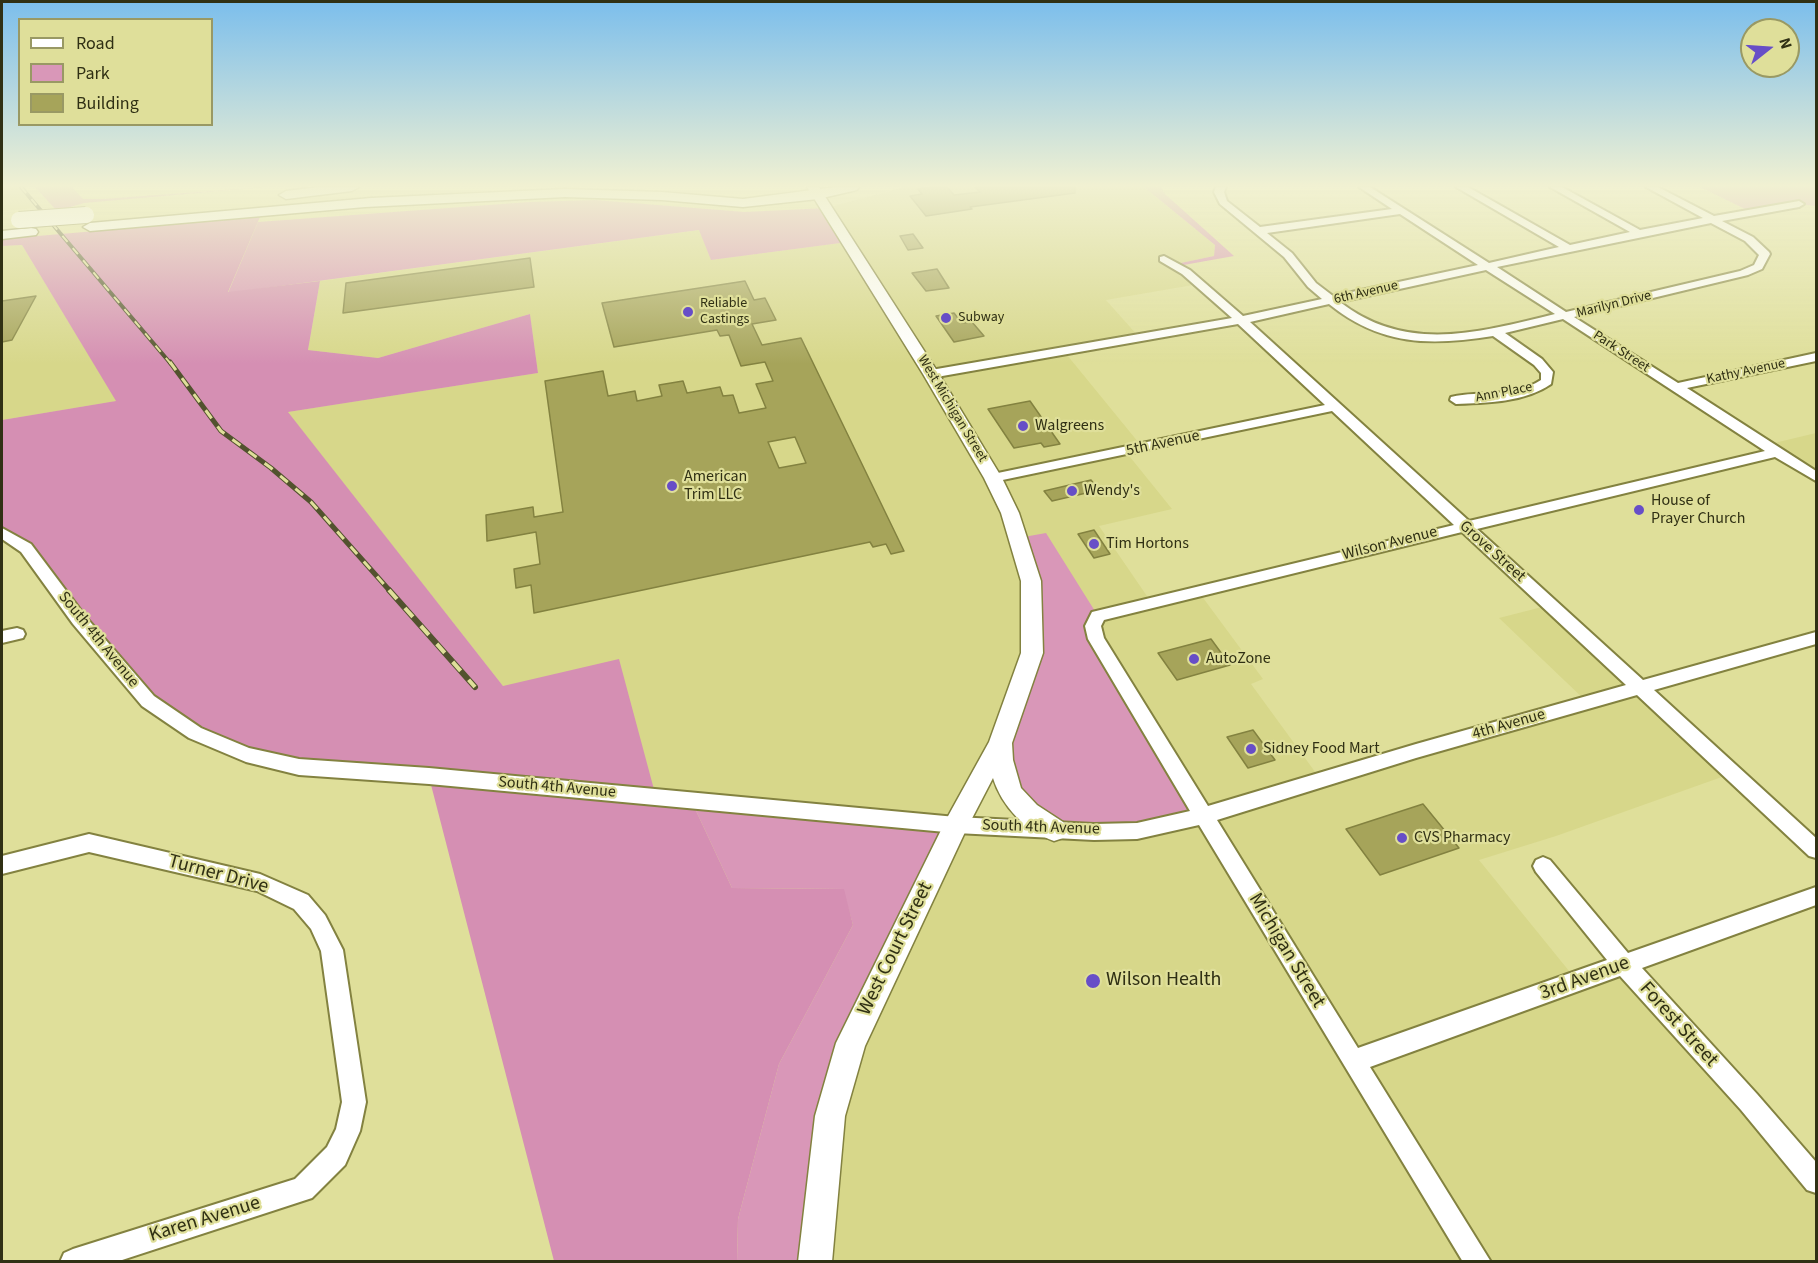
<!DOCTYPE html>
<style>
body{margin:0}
#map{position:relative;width:1818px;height:1263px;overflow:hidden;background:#dfdf9a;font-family:"Source Sans 3",sans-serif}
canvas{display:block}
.frame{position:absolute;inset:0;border:3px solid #303014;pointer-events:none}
.legend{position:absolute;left:18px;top:18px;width:195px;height:108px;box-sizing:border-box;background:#dfdf9a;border:2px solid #999964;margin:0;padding:8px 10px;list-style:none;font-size:18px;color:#303014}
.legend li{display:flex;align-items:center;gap:12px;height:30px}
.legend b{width:30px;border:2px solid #999964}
.north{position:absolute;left:1740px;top:18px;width:60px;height:60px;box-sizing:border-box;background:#dfdf9a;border:2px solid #999964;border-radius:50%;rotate:73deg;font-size:16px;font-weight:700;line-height:24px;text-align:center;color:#303014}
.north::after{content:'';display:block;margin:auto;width:21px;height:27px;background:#674ec7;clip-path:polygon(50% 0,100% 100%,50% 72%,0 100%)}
</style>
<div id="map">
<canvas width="1818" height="1263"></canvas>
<div class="frame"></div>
<ul class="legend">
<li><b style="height:8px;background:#fff"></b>Road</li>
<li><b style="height:16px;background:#d997b8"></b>Park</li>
<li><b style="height:16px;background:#a6a45a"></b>Building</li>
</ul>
<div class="north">N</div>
</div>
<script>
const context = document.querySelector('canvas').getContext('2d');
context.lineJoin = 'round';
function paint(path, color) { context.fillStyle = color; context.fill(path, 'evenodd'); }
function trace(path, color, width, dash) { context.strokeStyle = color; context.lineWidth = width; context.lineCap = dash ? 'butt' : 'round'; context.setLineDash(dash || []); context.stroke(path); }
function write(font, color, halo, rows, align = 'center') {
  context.font = font + ' "Source Sans 3",sans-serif'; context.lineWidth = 4.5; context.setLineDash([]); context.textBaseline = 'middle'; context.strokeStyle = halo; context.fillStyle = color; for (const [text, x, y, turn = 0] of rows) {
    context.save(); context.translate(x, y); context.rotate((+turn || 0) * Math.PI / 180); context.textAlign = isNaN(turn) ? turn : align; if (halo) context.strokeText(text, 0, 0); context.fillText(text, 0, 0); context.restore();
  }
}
paint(new Path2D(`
 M2,187H24L40,208L2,211Z
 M905,187H1144L1215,245L1214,256L1177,264L1199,284L1106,300L1139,337L1063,350L1143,448L1126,452L1172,509L1099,526L1151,602L1198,591L1263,679L1251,684L1321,780L1587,702L1499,618L1550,605L1733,773L1556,836L1479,860L1578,982L1624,965L1749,1102L1816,1181V1261H815L830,1116L956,825L656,797L503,686L287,412L538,373L530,314L378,358L308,350L320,281L700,230L711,260L847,242L826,208ZM1032,653L1094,832L956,824Z
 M22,245L117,401L2,420V246Z
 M1816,433V477L1766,445Z`), '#d7d78a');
paint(new Path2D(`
 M1700,187H1816V206L1799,204L1749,211Z
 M595,200L745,212L826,208L848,242L711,260L699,230L228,293L258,222L529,202Z
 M1046,533L1098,616L1093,626L1204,816L1137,831L1054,830L1003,776L1032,653L1018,538Z
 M691,800L956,825L851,1044L815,1261H737L738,1219L779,1064L853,925L843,889L732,888Z`), '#d997b8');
paint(new Path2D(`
 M35,187H72L83,199H102L266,187L84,203L57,211Z
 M1144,187H1161L1165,194L1234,256L1178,266L1176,264L1214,256L1215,245Z
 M260,217L228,292L320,281L308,350L378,358L530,314L538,373L288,412L503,686L619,659L656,797L691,800L732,888L844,889L853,925L779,1064L738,1219L737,1261H554L429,777L246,755L148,701L26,548L2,533V420L116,401L22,245L2,246V239Z`), '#d58fb3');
const building = new Path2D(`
 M930,187H947L954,195L980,192L975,187H1075V193L970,207L972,209L926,216L910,196L922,194L918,189Z
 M913,234L923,248L908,250L900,236Z
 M530,258L534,287L343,313L346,283Z
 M937,269L949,288L926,291L912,273Z
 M745,281L754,300L765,298L776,320L752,324L762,345L801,338L904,551L891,554L886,544L873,547L870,542L534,613L531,585L516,588L514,569L540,564L536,532L487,541L486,515L533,507L534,517L563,512L545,381L603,371L608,396L635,391L637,401L662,396L659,385L683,381L687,393L720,387L723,396L733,395L739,413L766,408L756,384L773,381L765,362L741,366L729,335L720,336L717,330L614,347L602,303ZM795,437L806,463L779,468L768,442Z
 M36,296L12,340L2,342V301Z
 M954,313L962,323L972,322L984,336L954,342L936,316Z
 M1030,401L1060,444L1044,447L1041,443L1014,448L988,409Z
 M1091,480L1099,490L1052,501L1044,491Z
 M1094,530L1110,554L1094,558L1078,534Z
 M1211,639L1230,665L1177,680L1158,653Z
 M1253,730L1275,760L1248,768L1227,737Z
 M1423,804L1459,848L1380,875L1346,829Z`);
paint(building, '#a6a45a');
trace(building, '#838240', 1.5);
const minor = new Path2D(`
 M1216,187H1226L1224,192L1227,201L1260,227L1392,209L1359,187H1370L1489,263L1559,247L1456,187H1468L1570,245L1630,232L1550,187H1562L1640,230L1703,218L1646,187H1658L1714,216L1799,201L1804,204L1799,207L1722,221L1753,237L1769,252L1770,254L1762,269L1748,275L1574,317L1678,383L1816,353V361L1687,388L1816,471V481L1775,457L1477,529L1643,680L1816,632V644L1654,690L1816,838V858L1809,856L1637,695L1416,758L1217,820L1358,1048L1607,960L1536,872L1533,866L1536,860L1543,857L1550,860L1628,953L1816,887V905L1642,968L1757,1094L1816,1162V1193L1807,1190L1741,1110L1620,976L1370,1067L1491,1262H1463L1199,825L1137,839L1094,840L956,833L429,784L299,775L246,762L189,738L142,706L73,624L21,552L2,539V528L31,544L85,616L154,696L201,728L249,748L299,759L429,768L956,817L1094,824L1137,823L1190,811L1088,639L1085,626L1092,612L1454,525L1332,411L993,482L986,478L993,474L1325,405L1238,324L931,378L925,374L931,370L1232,318L1182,274L1160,261V257L1164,256L1190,270L1243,316L1322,299L1308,287L1284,257L1220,204L1214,192ZM1400,214L1478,265L1333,296L1316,283L1292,253L1267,233ZM1711,223L1745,241L1759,255L1754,265L1740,271L1566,312L1497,267ZM1486,270L1555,314C1480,332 1407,354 1340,302ZM1329,304C1381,346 1430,346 1493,336L1534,365L1541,373V380C1514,398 1481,390 1451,397L1450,400L1456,404C1487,403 1525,402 1551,384L1553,372L1542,359L1505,333L1563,319L1765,451L1469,521L1250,322ZM1462,532L1626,685L1416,744L1208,806L1104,638L1101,626L1104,620Z
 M17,628L23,630L25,634L23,638L2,643V631Z
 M89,834L260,874L308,895L325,915L343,950L366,1102L360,1131L345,1165L312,1198L116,1262H60L64,1253L73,1249L295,1179L327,1147L336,1129L342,1102L321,951L311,929L294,909L257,891L89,852L2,874V856Z`);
const major = new Path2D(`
 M807,187H819L939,374L1002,478L1019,513L1041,581L1043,653L1012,743L1013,760L1021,788L1037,805L1063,822L1066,830L1063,838L1054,841C1026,831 1002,807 993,778L966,830L865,1046L845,1116L832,1262H798L815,1116L836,1043L947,818L989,742L1021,653V581L1001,513L984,478L923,374Z`);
const highway = new Path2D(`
 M318,187H359L352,191L286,199L279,195L286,191Z
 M835,187H859L857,190L818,199L743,207L662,200L565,197L365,207L90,231L83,227L90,223L371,198L565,189L662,192L743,199Z
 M31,228L36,229L38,232L36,235L2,239V231Z`);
trace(minor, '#838240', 4);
trace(major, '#838240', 3);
trace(highway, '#838240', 3);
paint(minor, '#fff');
paint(major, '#fff');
paint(highway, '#fff');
const railFar2 = new Path2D(`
 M21,187L171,364`);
const railFar1 = new Path2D(`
 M170,362L221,431L271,468L311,502L390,591`);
const rail = new Path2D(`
 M389,590L475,687`);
trace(railFar2, '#52522e', 4);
trace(railFar1, '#52522e', 5);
trace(rail, '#52522e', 6);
trace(railFar2, '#dfdf9a', 2, [8]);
trace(railFar1, '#dfdf9a', 3, [10]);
trace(rail, '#dfdf9a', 4, [12]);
const highwayBridge = new Path2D(`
 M19,220L86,215`);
trace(highwayBridge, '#838240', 18, []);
trace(highwayBridge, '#fff', 16);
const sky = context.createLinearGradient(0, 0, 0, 364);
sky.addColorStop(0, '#7bbeec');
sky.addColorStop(0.51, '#f1f1d2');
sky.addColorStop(1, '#f1f1d200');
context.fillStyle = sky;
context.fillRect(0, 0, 1818, 364);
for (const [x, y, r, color] of [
 [688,312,6,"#674ec7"],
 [946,318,6,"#674ec7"],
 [1023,426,6,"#674ec7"],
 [672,486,6,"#674ec7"],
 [1072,491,6,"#674ec7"],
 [1639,510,6,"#674ec7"],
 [1094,544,6,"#674ec7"],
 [1194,659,6,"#674ec7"],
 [1251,749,6,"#674ec7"],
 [1402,838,6,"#674ec7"],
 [1093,981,8,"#674ec7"]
]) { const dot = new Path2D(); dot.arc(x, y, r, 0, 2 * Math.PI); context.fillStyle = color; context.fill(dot); trace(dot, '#dfdf9a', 2); }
write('14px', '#303014', '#dfdf9a', [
 ["6th Avenue",1366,293,-13],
 ["Marilyn Drive",1614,305,-14],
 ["Park Street",1621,352,33],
 ["Kathy Avenue",1746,372,-12],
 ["Ann Place",1504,393,-11],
 ["West Michigan Street",952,409,59]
]);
write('14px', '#303014', '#dfdf9a', [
 ["Reliable",700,304],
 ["Castings",700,320],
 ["Subway",958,318]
], 'left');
write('16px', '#303014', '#dfdf9a', [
 ["Walgreens",1035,426],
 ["American",684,477],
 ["Trim LLC",684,495],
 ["Wendy's",1084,491],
 ["House of",1651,501],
 ["Prayer Church",1651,519],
 ["Tim Hortons",1106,544],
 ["AutoZone",1206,659],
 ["Sidney Food Mart",1263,749],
 ["CVS Pharmacy",1414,838]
], 'left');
write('16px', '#303014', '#dfdf9a', [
 ["5th Avenue",1163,444,-12],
 ["Wilson Avenue",1390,544,-14],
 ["Grove Street",1492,552,42],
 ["South 4th Avenue",98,640,51],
 ["4th Avenue",1509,725,-16],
 ["South 4th Avenue",557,788,5],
 ["South 4th Avenue",1041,828,2]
]);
write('20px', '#303014', '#dfdf9a', [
 ["Turner Drive",218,875,15],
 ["West Court Street",896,949,-64],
 ["Michigan Street",1286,951,59],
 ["3rd Avenue",1585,979,-20],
 ["Forest Street",1678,1025,48],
 ["Karen Avenue",205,1220,-17]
]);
write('20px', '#303014', '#dfdf9a', [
 ["Wilson Health",1106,981]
], 'left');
</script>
